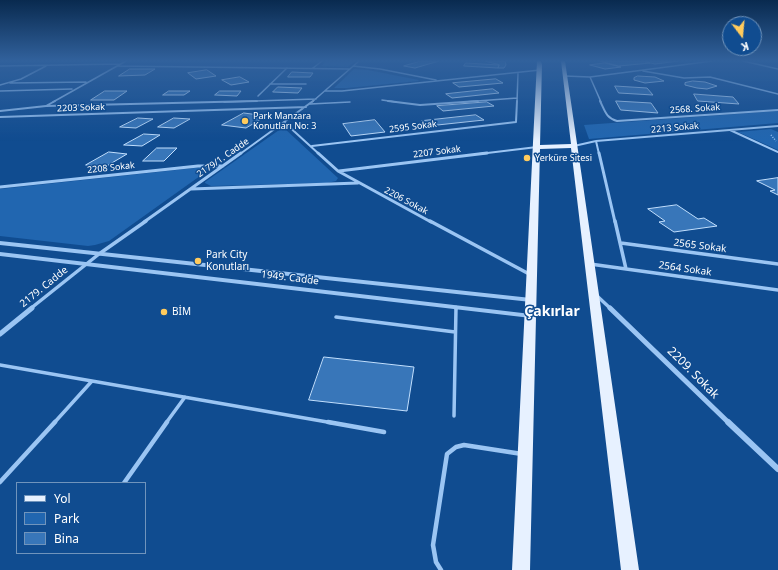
<!DOCTYPE html>
<meta charset="utf-8">
<style>
body{margin:0}
#map{position:relative;width:778px;height:570px;overflow:hidden;background:#104c90;font-family:"Noto Sans",sans-serif}
canvas{display:block}
.legend{position:absolute;left:16px;top:482px;width:130px;height:72px;box-sizing:border-box;background:#104c90;border:1px solid #7094bc;margin:0;padding:5px 7px;list-style:none;font-size:12px;color:#fff}
.legend li{display:flex;align-items:center;gap:8px;height:20px}
.legend b{width:20px;border:1px solid #7094bc}
.north{position:absolute;left:722px;top:16px;width:40px;height:40px;box-sizing:border-box;background:#104c90;border:1px solid #7094bc;border-radius:50%;rotate:164deg;font-size:11px;font-weight:700;line-height:16px;text-align:center;color:#fff}
.north::after{content:'';display:block;margin:auto;width:14px;height:18px;background:#ffcb5d;clip-path:polygon(50% 0,100% 100%,50% 72%,0 100%)}
</style>
<div id="map">
<canvas width="778" height="570"></canvas>
<ul class="legend">
<li><b style="height:5px;background:#e7f1ff"></b>Yol</li>
<li><b style="height:11px;background:#2166b0"></b>Park</li>
<li><b style="height:11px;background:#3876b9"></b>Bina</li>
</ul>
<div class="north">K</div>
</div>
<script>
const context = document.querySelector('canvas').getContext('2d');
context.lineJoin = 'round';
function paint(path, color) { context.fillStyle = color; context.fill(path, 'evenodd'); }
function trace(path, color, width, dash) { context.strokeStyle = color; context.lineWidth = width; context.lineCap = dash ? 'butt' : 'round'; context.setLineDash(dash || []); context.stroke(path); }
function write(font, color, halo, rows, align = 'center') {
  context.font = font + ' "Noto Sans",sans-serif'; context.lineWidth = 3; context.setLineDash([]); context.textBaseline = 'middle'; context.strokeStyle = halo; context.fillStyle = color; for (const [text, x, y, turn = 0] of rows) {
    context.save(); context.translate(x, y); context.rotate((+turn || 0) * Math.PI / 180); context.textAlign = isNaN(turn) ? turn : align; if (halo) context.strokeText(text, 0, 0); context.fillText(text, 0, 0); context.restore();
  }
}
paint(new Path2D(`
 M327,61H355L348,67L321,66Z
 M354,69L368,70L419,80L418,81L347,88H334Z
 M778,111V123L589,139L584,125Z
 M282,128H284L338,178L336,181L327,183L211,186L205,183V182Z
 M771,129L778,132V150L738,132Z
 M204,167L208,168L207,171L109,241L95,245L88,246L0,236V189Z`), '#2166b0');
const building = new Path2D(`
 M421,61H439L415,68L404,66Z
 M485,61H505L506,65L504,68H498L499,65Z
 M600,61H644L650,63L619,66Z
 M650,61H678L655,64L646,62Z
 M466,63L499,65L498,68L464,66Z
 M605,63L621,67L605,69L590,65Z
 M130,69H155L145,75L119,76Z
 M207,70L216,76L196,79L188,73Z
 M292,72L313,73L310,77H288Z
 M638,76L655,77L664,81L645,83L634,80V78Z
 M240,77L249,82L231,85L222,80Z
 M496,79L503,83L459,87L453,83Z
 M693,81L705,82L717,86L707,89L697,88L685,85V83Z
 M615,86L647,88L653,95L619,93Z
 M278,87L302,88L298,93L273,92Z
 M493,89L499,93L452,98L446,94Z
 M105,91H127L114,100H91Z
 M169,91H190L184,95H163Z
 M220,91H241L237,96L215,95Z
 M694,94L733,97L739,104L698,101Z
 M616,101L651,103L658,113L621,110Z
 M487,102L494,106L443,111L437,106Z
 M244,113L266,116L246,128L222,125Z
 M476,115L484,120L428,126L422,121Z
 M138,118L153,119L136,128L120,127Z
 M174,118L190,119L174,128L158,127Z
 M375,120L385,132L351,136L343,124Z
 M144,134L160,135L142,146L124,145Z
 M157,148H177L164,161H143Z
 M109,152L127,154L105,167L86,165Z
 M778,178V195L770,191L775,190L757,181Z
 M677,205L698,219L704,218L717,226L674,232L659,222L665,221L648,209Z
 M324,357L414,367L407,411L309,400Z`);
paint(building, '#3876b9');
trace(building, '#c2dffd', 1);
trace(new Path2D(`
 M771,135L776,141`), '#9bc5f3', 1.5, [1, 1.5]);
trace(new Path2D(`
 M270,84H306
 M258,96L287,68
 M310,104L350,102`), '#9bc5f3', 1.5);
trace(new Path2D(`
 M456,309V307`), '#9bc5f3', 3);
trace(new Path2D(`
 M336,317L455,332
 M0,365L333,423
 M454,416L456,308
 M54,423L92,381
 M166,423L185,397`), '#9bc5f3', 3.5);
trace(new Path2D(`
 M328,422L384,432
 M0,482L55,422
 M124,483L167,422
 M441,570L436,562L433,545L447,454L456,447L464,445L522,454`), '#9bc5f3', 4.5);
trace(new Path2D(`
 M743,61L778,69
 M0,66L121,64
 M118,66L350,69
 M353,66L380,69L436,80
 M313,68L322,61
 M643,71L684,78L710,77L778,94
 M565,76L590,77L712,61
 M590,77L601,102
 M10,83L86,82
 M0,85L21,79L46,66
 M0,91L72,89
 M325,91H342L540,70
 M382,100L396,102
 M53,102L126,61
 M224,102L316,99
 M312,102L359,61
 M464,102L517,98
 M517,102L518,73`), '#9bc5f3', 1.5);
trace(new Path2D(`
 M388,101L420,105L478,101
 M600,101C605,111 606,118 617,121L778,110
 M46,106L55,101
 M0,111L46,106L257,101
 M0,117L306,107
 M285,123L319,154
 M730,130L778,152
 M596,141L599,154
 M312,146L516,122L517,101
 M574,146L596,141L778,126
 M240,154L313,101
 M479,154L537,147`), '#9bc5f3', 2);
trace(new Path2D(`
 M318,153L338,171L431,222
 M599,153L615,222
 M339,171L487,153
 M0,187L198,166H223
 M191,189L358,183
 M144,222L241,153`), '#9bc5f3', 3);
trace(new Path2D(`
 M430,221L531,275
 M615,221L626,269
 M621,243L778,264
 M590,264L778,290
 M596,295L611,309
 M30,309L99,254L146,221`), '#9bc5f3', 3.5);
trace(new Path2D(`
 M610,308L729,423
 M0,334L32,308`), '#9bc5f3', 5);
trace(new Path2D(`
 M728,422L778,469`), '#9bc5f3', 6);
paint(new Path2D(`
 M0,241L531,298L535,300L531,302L0,245Z
 M0,252L531,314L535,316L531,318L0,256Z`), '#9bc5f3');
paint(new Path2D(`
 M537,61H541L542,65L540,145L571,144L561,61H565L639,570H621L571,148L540,149L530,570H512Z`), '#e7f1ff');
const sky = context.createLinearGradient(0, 0, 0, 141);
sky.addColorStop(0, '#092a4f');
sky.addColorStop(0.43, '#31619c');
sky.addColorStop(1, '#31619c00');
context.fillStyle = sky;
context.fillRect(0, 0, 778, 141);
for (const [x, y, r, color] of [
 [245,121,4,"#ffcb5d"],
 [527,158,4,"#ffcb5d"],
 [198,261,4,"#ffcb5d"],
 [164,312,4,"#ffcb5d"]
]) { const dot = new Path2D(); dot.arc(x, y, r, 0, 2 * Math.PI); context.fillStyle = color; context.fill(dot); trace(dot, '#104c90', 1.5); }
write('9px', '#fff', '#104c90', [
 ["2203 Sokak",81,108,-2],
 ["2568. Sokak",695,109,-4],
 ["2595 Sokak",413,127,-7],
 ["2213 Sokak",675,128,-5],
 ["2207 Sokak",437,152,-7],
 ["2179/1. Cadde",223,158,-35],
 ["2208 Sokak",111,168,-6],
 ["2206 Sokak",406,201,28]
]);
write('9px', '#fff', '#104c90', [
 ["Park Manzara",253,116],
 ["Konutları No: 3",253,126],
 ["Yerküre Sitesi",535,158]
], 'left');
write('10px', '#fff', '#104c90', [
 ["2565 Sokak",700,246,7],
 ["2564 Sokak",685,269,8],
 ["1949. Cadde",290,278,7],
 ["2179. Cadde",44,287,-39]
]);
write('10px', '#fff', '#104c90', [
 ["Park City",206,255],
 ["Konutları",206,267],
 ["BİM",172,312]
], 'left');
write('12px', '#fff', '#104c90', [
 ["2209. Sokak",693,373,45]
]);
write('bold 14px', '#fff', '#104c90', [
 ["Çakırlar",552,312]
]);
</script>
